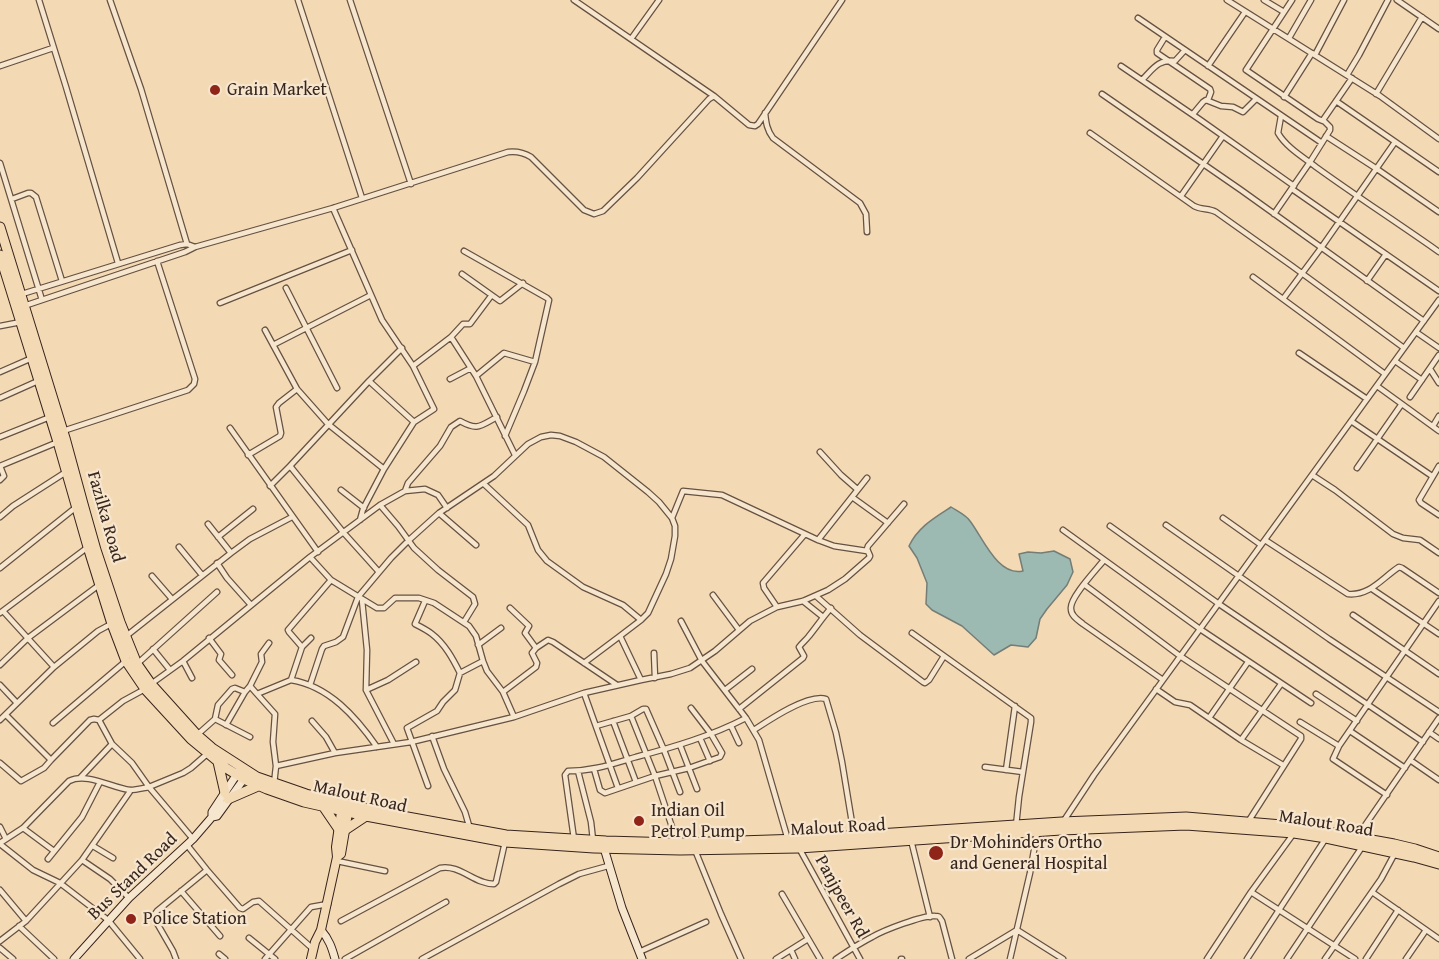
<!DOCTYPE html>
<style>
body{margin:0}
canvas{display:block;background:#f3d9b4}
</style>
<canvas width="1439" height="959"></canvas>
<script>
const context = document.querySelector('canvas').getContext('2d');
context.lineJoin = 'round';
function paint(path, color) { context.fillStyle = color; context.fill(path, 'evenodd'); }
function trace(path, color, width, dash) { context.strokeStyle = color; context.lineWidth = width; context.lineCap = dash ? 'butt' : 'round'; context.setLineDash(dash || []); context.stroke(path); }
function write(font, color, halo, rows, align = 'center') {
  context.font = font + ' "Gentium Book Plus",serif'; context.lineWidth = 4.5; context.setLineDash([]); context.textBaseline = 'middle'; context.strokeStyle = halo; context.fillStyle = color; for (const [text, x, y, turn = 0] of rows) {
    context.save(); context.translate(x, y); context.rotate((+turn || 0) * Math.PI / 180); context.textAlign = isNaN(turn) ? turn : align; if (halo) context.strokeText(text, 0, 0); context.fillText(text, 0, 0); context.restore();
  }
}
const water = new Path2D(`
 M951,507C957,511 966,515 970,521C983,538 998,577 1023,571L1019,554L1028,552L1041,553L1054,551L1070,559L1073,572L1067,585L1047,609L1040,619L1036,638L1028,647L1011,645L994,655L962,626L932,610L926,604L927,583L917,558L909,546C918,527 934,518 951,507Z`);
paint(water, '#9cb9b2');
trace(water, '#747d76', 1.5);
const street = new Path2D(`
 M39,0L66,87L118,263
 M110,0L141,89L187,244
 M298,0L362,198
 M350,0L411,184
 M574,0L714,96
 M1227,0L1380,96L1439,139
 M1264,0L1284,12
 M1292,0L1246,70L1318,119L1323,121
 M1397,0L1439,29
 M1138,18L1322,143
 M1165,37L1157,50V53L1210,89L1211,92L1208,100
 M1289,38L1311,0
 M631,39L659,0
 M1315,55L1344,0
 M0,66L53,48
 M1121,66L1199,119L1294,186
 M1208,66L1245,12
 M1347,75L1359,55L1388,0
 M1142,80C1153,69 1158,59 1175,61L1185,50
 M1102,94L1241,190L1424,321
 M1376,94L1422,17
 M1284,97L1312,53
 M1336,101L1439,172
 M765,113C766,123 767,130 773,138L860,203L866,214L867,232
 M1193,114L1203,102L1206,100L1221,106L1233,107L1243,112L1256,99
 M1281,116L1278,133C1286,147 1303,157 1316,167C1356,196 1398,223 1439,252
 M1090,133L1194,206C1201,210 1209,208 1216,212L1292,266L1404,348
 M1326,136L1377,169L1439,212
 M0,163L42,300
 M1292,189L1439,291
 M1181,196L1223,136
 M12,199L28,193H31L36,197L62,281
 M333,208L382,320L413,366L434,409L414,422L384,469L363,509L360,520
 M1274,214L1310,162L1330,130V127L1323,120L1352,78
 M464,251L547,298L549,300L535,362L524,391L505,436
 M462,274L500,301L523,283
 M1253,277L1385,374
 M1367,281L1386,254
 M286,288L337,388
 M22,294L180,245L187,244L195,247
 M1283,299L1321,248L1395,142
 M220,303L352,250
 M24,306L185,252L195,247L333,208L508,152C517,151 523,152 531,157L584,210L594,214L603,211L637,178L709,99L714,96L749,125L755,126L758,124L842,0
 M0,326L21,322
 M265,330L297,389L328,424L384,469
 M1416,332L1439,348
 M451,337L476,376L515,455
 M273,345L371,295
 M1299,353L1367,399
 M1395,361L1422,380
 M413,366L451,337L463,324H470L491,296
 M1430,369L1439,383
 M0,372L32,358
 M476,376L504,353L535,362
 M450,379L471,368
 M369,381L414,422
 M1377,386L1439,431
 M1410,397L1439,355
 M0,398L38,381
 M1351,421L1432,476
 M1433,426L1439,416
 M230,428L318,552
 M63,431L188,390L194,384L195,379L157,261
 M0,437L50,417
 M820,452L841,475L857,489
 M248,455L280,436L281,433L276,407L279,403L297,389
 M1439,466L1419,500L1421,503L1439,515
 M1357,468L1401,405
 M1312,475L1335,490L1393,534L1403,538L1420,540L1439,553
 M0,480L4,476L0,466L58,442
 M484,484L528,525L538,550L547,561L583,587L623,605L641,620
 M270,486L290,466
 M341,490L364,508
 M405,491L408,483L440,446L451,427L460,421C478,431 480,426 497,417
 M852,497L888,523
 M380,505L398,526L414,548L438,570L473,597L475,604L464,622
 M439,513L476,545
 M0,517L13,506L66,472
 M672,518L683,491L722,495L818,540L834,546L867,551
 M1223,518L1261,545
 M208,524L231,553
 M1166,525L1329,639L1439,712
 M1110,526L1219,604L1423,742
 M1063,530L1200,629L1311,703
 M218,537L253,509
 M818,540L867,478
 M1265,540L1348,594C1370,596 1382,578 1399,567L1402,568L1439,593
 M179,547L202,575
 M310,557L331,580L377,608H384L395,598H419L434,603L469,626L476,636L483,661L487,671L503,692L514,717
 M1104,560C1097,569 1069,598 1071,609C1071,616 1078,620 1083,624L1163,680
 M217,563L227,578L251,605
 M0,568L75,508
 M379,572L343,532L290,466L369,381L402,348
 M152,576L172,599
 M1085,585L1180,656L1301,736V739L1248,822
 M1372,589L1439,634
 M713,595L739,630
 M816,596L860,635L923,682L925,683L929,680L944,656
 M362,600L367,650L366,690L394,744
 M425,601L415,624C421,627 427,630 432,634C445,644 453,659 460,673
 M803,601L823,617
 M777,607L764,588L763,583L805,534
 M510,608L529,626L525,633L536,648
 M3,611L54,667
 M0,613L88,547
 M1353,615L1439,674
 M681,621L702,661L746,718L759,740L788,840
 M912,633L1031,718V722L1019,797L1016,826
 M125,637L231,553L250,539L292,517
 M209,638L221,654L219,660L232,675
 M478,645L501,628
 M302,647L289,632L288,630L331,580
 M153,649L170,670
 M654,653L655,678
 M183,661L192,678
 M584,663L620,636
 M137,664L217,592
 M0,665L28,638L99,585
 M291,680C329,686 356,717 377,747
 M151,684L183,661L310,557L380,505L405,491L425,489L438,495L447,508
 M0,685L17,703
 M310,685L322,649L324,646L336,642L343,637L358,597L391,558L408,541L439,513L494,476L528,444L541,437L551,435L560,436L576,442L604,457L648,492L659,502L672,518L675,526V536L671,559L666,574L648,613L641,620L620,636L641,680
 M250,686L257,694L291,680L302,647L311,638
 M1156,689L1175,702L1190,705L1241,740L1283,765
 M366,690L388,680L416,662
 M725,690L752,669
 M503,692L536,667L537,663L532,653L536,648L548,640L553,642L617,685
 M584,693L618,788
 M257,694L275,714L273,742L276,766
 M1316,694L1357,721
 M739,709L803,658L804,656L799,647C802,643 806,640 809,636C817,626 823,617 831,608
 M6,715L51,760L90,720L94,719L99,720
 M631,716L655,776L677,842
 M1209,718L1248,662
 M215,719L218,705L232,689L235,688L245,692
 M0,720L54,667L98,631L111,624
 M312,721L326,737L335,753
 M613,721L636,782
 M1300,722L1339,746
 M53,723L126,661
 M226,725L245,692L250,686L262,662L261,654L269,643
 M596,726L631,716L643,709H646L664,750L680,792
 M731,726L739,743
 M754,730C769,720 809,693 826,699L836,733L842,762L854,835
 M1350,731L1405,768
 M1429,732L1439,739
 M197,735L215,719L250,737
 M432,736L444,769L465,812L470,829
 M700,738L710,761
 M1241,740L1281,684
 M112,744L132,763L149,787L183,773L191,768L207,754
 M680,745L697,789
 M1410,760L1439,780
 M0,763L21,781L44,768L51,760
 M985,767L1023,772
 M594,769L600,790L605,793L655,776L689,768L720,757L722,753L711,734L691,708
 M1006,770L1015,706
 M578,771L591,822L593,840
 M80,778L112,744L99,720L123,701L145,689
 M274,784L276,766L335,753L411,742L514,717L584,693L641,680L671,674L690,668L715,651L750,621L777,607L803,601L828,590L845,579L869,558L870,556L867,549L868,546L904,504
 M428,786L407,728L437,711L443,702L455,690L460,673L483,661
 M1387,795L1333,759L1339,746L1439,601
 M1063,822L1094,775L1439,300
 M0,827L6,839
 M23,828L54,851
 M1357,837L1439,718
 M574,839L565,775L568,771C593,771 612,764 636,757C674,747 711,736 746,718
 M911,840L930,917
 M0,843L23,828L69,781C87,772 112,788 130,790C137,790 143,788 149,787L193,839
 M0,844L33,870L60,883L108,920L140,959
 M187,845L207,870L240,908L243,909L253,902L259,901L313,949
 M93,846L113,858
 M799,848L860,959
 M695,850L721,914L741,959
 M48,859L82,817L100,782
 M82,860L110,879L129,898
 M337,861L385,871
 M0,890L26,921
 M181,891L220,936
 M1251,892L1355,959
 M1372,892L1439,939
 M782,894L820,959
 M341,921L440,868C460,864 474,884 494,884L496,882L505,842
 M19,926L54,959
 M249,938L275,959
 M0,941L26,921L82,860L131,790
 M0,948L13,959
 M791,950L795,959
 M639,952L706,922
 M219,954L225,959
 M176,959L173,951L154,918V915L157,911L207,870
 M265,959L311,907L328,904
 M345,959L446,902
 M422,959L559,884L579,874L608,866
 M776,959L808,939
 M836,959C848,951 860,943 872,937C884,930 923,915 935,916C940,916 939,917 942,921L952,959
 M901,959H902
 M969,959L1017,930L1063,959
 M1010,959L1030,873L1037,833
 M1207,959L1251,892L1294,833
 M1247,959L1326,838
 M1287,959L1362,847
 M1325,959L1381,879L1395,853
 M1366,959L1398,910
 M1406,959L1426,930`);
const secondary = new Path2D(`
 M212,817V812L239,771
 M604,848L622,908L642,959
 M321,930C329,939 332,948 335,959
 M74,959L129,898L193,839L212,817L217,816L246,776`);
const primary = new Path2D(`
 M337,857L336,847L342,805
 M311,959L315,942L321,930L337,857L341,854L349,807`);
const highway = new Path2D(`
 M0,227L65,438L83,504L96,550L120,622L137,664L151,684L197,735L212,748L257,777L306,794L342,803L402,816L506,835L606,841L677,843L801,839L1062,822L1186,817L1294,826L1394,844L1415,849L1439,857
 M0,255L58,442L88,547L112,624L126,661L145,689L191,739L226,768L244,779L267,789L304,802L366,816L505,842L594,848L680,850L799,848L1061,830L1186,825L1294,833L1326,838L1414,857L1439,864
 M218,762L225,793
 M228,799L258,786
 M323,806L338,828
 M345,830L366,816`);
trace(street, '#665142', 7);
trace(secondary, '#37241c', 9);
trace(primary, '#37241c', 10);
trace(highway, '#37241c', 11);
trace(street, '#f7e6ce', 4.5);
trace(secondary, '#f7e6ce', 7);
trace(primary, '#f3d9b4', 8);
trace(highway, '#f3d9b4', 9);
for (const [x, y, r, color] of [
 [215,90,6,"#8f2418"],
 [639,821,6,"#8f2418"],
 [936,853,8,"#8f2418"],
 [131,919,6,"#8f2418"]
]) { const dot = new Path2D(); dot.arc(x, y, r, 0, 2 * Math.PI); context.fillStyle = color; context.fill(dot); trace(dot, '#f7e6ce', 2); }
write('18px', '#37241c', '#f7e6ce', [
 ["Grain Market",227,90],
 ["Indian Oil",651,811],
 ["Petrol Pump",651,832],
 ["Dr Mohinders Ortho",950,843],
 ["and General Hospital",950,864],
 ["Police Station",143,919]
], 'left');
write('18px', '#37241c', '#f7e6ce', [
 ["Fazilka Road",105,517,74],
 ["Malout Road",360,797,13],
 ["Malout Road",1326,824,9],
 ["Malout Road",838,828,-3],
 ["Bus Stand Road",133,877,-44],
 ["Panjpeer Rd",841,897,61]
]);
</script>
